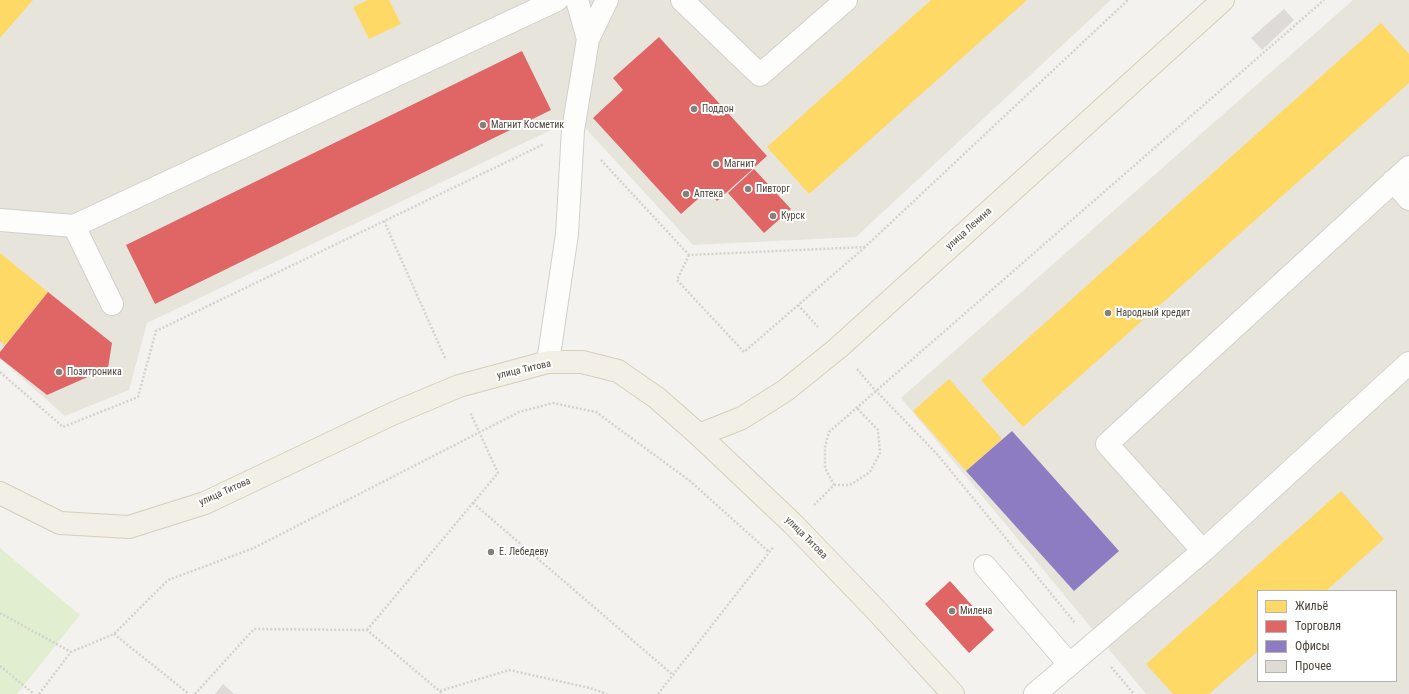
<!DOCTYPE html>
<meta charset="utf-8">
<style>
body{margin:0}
#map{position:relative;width:1409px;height:694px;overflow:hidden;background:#f4f2ee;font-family:"Roboto Condensed",sans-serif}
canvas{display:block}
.legend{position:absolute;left:1257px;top:590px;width:140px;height:92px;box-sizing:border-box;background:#fff;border:1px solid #b7b4b0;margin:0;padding:5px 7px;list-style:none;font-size:12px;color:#4b4439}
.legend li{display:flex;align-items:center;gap:8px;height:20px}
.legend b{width:20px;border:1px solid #b7b4b0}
</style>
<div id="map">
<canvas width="1409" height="694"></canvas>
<ul class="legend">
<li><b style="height:11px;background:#ffd966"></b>Жильё</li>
<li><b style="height:11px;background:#e06666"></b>Торговля</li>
<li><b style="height:11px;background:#8e7cc3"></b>Офисы</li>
<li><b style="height:11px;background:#dedbd6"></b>Прочее</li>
</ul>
</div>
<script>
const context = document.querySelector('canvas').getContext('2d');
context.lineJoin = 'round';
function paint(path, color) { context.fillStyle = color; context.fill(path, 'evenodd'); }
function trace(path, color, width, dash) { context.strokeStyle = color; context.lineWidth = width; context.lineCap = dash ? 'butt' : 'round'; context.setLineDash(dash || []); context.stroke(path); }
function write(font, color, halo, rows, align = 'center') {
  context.font = font + ' "Roboto Condensed",sans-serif'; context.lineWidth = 4; context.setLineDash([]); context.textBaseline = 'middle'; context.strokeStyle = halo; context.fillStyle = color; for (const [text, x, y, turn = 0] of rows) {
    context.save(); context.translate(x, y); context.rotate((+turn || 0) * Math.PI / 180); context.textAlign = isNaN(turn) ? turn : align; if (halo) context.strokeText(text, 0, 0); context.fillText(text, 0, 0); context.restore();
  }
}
paint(new Path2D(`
 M0,0H1111L856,237L693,245L576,118L147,323L129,390L65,416L0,359Z
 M1353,0H1409V694H1146L901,398ZM1258,591H1396V681H1258Z`), '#e7e4dc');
paint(new Path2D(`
 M0,548L80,615L17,694H0Z`), '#e1eecf');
paint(new Path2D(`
 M0,0H33L0,38Z
 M368,0H389L401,24L369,39L353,7Z
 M931,0H1027L809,194L767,147Z
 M1381,23L1409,54V83L1023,427L981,380Z
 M0,253L48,292L5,345L0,341Z
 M949,379L1002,439L966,471L913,411Z
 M1341,491L1384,539L1326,591H1258V651L1209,694H1173L1146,664Z`), '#ffd966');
paint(new Path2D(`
 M659,37L767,156L717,201L708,190L681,214L593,118L623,90L613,78Z
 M522,51L551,110L155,304L126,245Z
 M754,169L791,209L764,233L728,193Z
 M48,292L112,343L108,368L47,395L0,358V352Z
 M950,581L994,630L969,653L925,604Z`), '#e06666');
paint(new Path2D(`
 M1012,431L1119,551L1074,591L966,471Z`), '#8e7cc3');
paint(new Path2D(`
 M1284,9L1294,20L1262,50L1251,38Z
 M223,684L234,694H215Z`), '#dedbd6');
const minor = new Path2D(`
 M682,0L760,75L846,0
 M588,39L607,0
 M1393,181L1409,199
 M0,220L74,226L557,0
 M74,226L112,304
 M548,362L567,234L573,130L588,39L577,0
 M1203,551L1409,363
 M985,566L1069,664
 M1035,694L1203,551L1107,444L1409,167`);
const major = new Path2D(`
 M699,435L742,418L786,390L838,348L1223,0
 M0,493L60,523L129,527L205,503L392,414L459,386L548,362H582L618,371L657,398L699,435L793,524L874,608L953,694`);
trace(minor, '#d2d0cb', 24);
trace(major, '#d6cebb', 24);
trace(new Path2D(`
 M601,160L689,255L865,247L1128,0
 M384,221L446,360
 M689,255L677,280L744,352L864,248
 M798,305L818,327
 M857,369L875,390L937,454L1075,623
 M0,372L63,427L138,397L156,331L544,144
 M834,485H850L870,472L880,453L878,430L856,407
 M473,503L673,675
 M814,505L834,485L825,468V447L829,432L1324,0
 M0,613L71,652
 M367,630L498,473L470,412
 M114,634L189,694
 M0,666L34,694
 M1111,667L1134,694
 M440,691L509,670L590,688L607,694
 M39,694L71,652L114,634L168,580L254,548L519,412L553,403L596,412L690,481L769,552
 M195,694L254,629L367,630L443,694
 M658,694L774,546`), '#d3d2cc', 2.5, [2, 2]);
trace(minor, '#fdfdfc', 22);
trace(major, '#f2efe6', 22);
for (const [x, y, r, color] of [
 [694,109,4,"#868178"],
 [483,125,4,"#868178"],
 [716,164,4,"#868178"],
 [748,189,4,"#868178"],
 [686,194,4,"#868178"],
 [773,216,4,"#868178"],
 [1108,313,4,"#868178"],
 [59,372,4,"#868178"],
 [491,552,4,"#868178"],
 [952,611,4,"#868178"]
]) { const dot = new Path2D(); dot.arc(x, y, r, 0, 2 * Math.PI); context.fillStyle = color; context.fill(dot); trace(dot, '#fff', 1.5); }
write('10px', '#4b4439', '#fff', [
 ["Поддон",702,109],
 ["Магнит Косметик",491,125],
 ["Магнит",724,164],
 ["Пивторг",756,189],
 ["Аптека",694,194],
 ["Курск",781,216],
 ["Народный кредит",1116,313],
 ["Позитроника",67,372],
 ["Е. Лебедеву",499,552],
 ["Милена",960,611]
], 'left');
write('10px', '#4b4439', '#fff', [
 ["улица Ленина",969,229,-42],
 ["улица Титова",524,370,-13],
 ["улица Титова",225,492,-24],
 ["улица Титова",806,538,45]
]);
</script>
